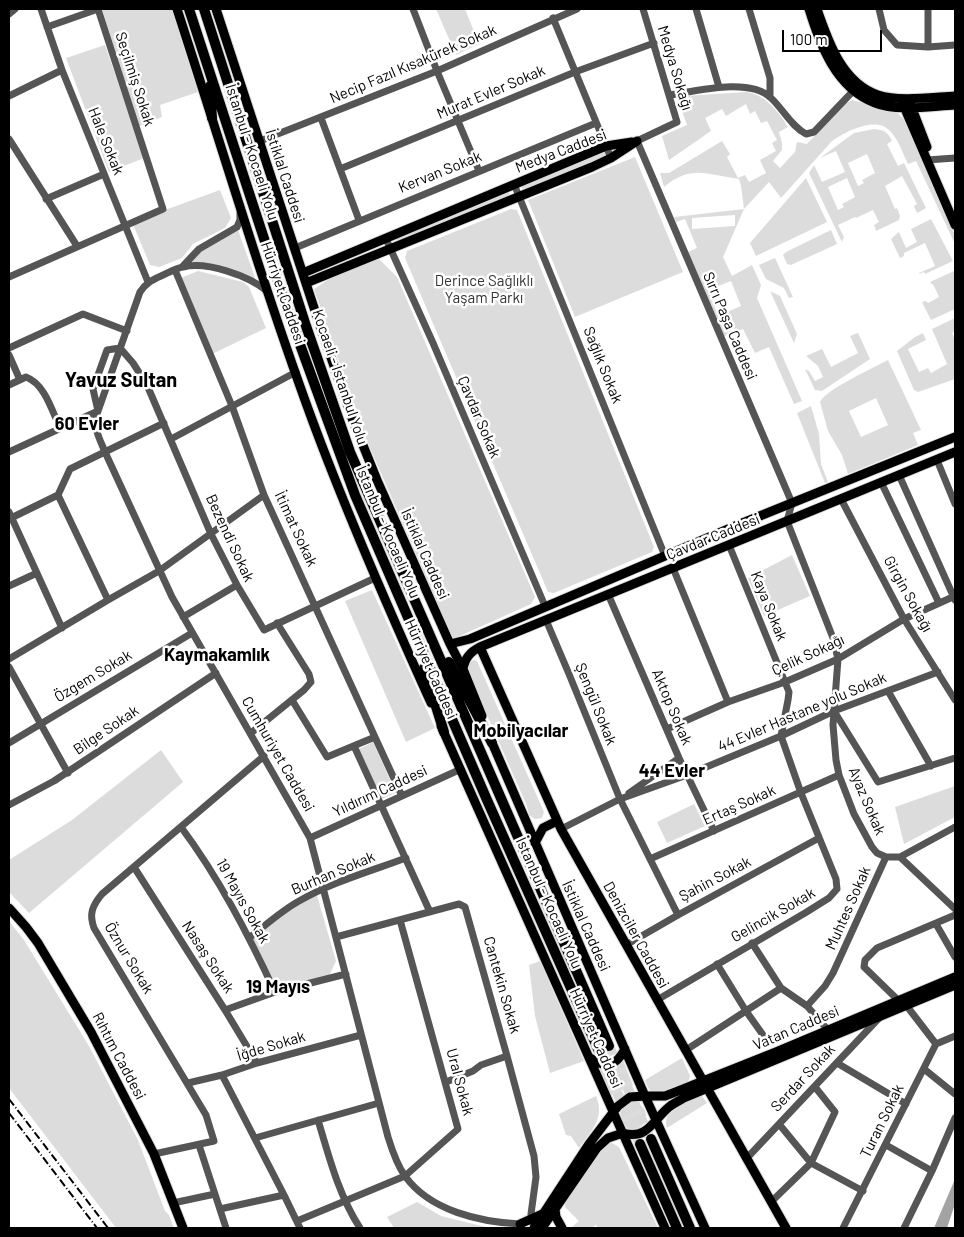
<!DOCTYPE html>
<meta charset="utf-8">
<style>
body{margin:0}
#map{position:relative;width:964px;height:1237px;overflow:hidden;background:#fff;font-family:Barlow,sans-serif}
canvas{display:block}
.frame{position:absolute;inset:0;border:10px solid #000;pointer-events:none}
.scale{position:absolute;left:782px;top:30px;width:100px;height:22px;box-sizing:border-box;border:2px solid #000;border-top:0;padding-left:6px;font-size:15px;line-height:18px;white-space:nowrap;color:#000;-webkit-text-stroke:4px #fff;paint-order:stroke}
</style>
<div id="map">
<canvas width="964" height="1237"></canvas>
<div class="frame"></div>
<div class="scale">100 m</div>
</div>
<script>
const context = document.querySelector('canvas').getContext('2d');
context.lineJoin = 'round';
function paint(path, color) { context.fillStyle = color; context.fill(path, 'evenodd'); }
function trace(path, color, width, dash) { context.strokeStyle = color; context.lineWidth = width; context.lineCap = dash ? 'butt' : 'round'; context.setLineDash(dash || []); context.stroke(path); }
function write(font, color, halo, rows, align = 'center') {
  context.font = font + ' Barlow,sans-serif'; context.lineWidth = 5; context.setLineDash([]); context.textBaseline = 'middle'; context.strokeStyle = halo; context.fillStyle = color; for (const [text, x, y, turn = 0] of rows) {
    context.save(); context.translate(x, y); context.rotate((+turn || 0) * Math.PI / 180); context.textAlign = isNaN(turn) ? turn : align; if (halo) context.strokeText(text, 0, 0); context.fillText(text, 0, 0); context.restore();
  }
}
paint(new Path2D(`
 M102,9H172L198,92L160,105L162,117L139,126Z
 M436,9H465L479,44L456,55Z
 M105,45L144,158L109,172L66,58Z
 M746,92C765,94 779,112 788,127L779,132L782,143V150L773,161L780,168L795,152L797,142L807,144L843,105L852,100L896,112L905,120L955,235V244L916,161L908,164C903,154 898,138 889,130C875,116 845,132 832,141L781,198L769,182L744,209L723,257L732,276L752,265L761,285L757,298L802,401L794,404L769,347L755,353L743,329L722,337L688,252L697,248L685,219L676,222L674,217L744,209L741,186L739,179C707,175 692,164 664,187L660,173H669L722,141L730,154L727,157L738,178L745,175L749,182L766,173L760,160L776,151L772,143L777,140L767,121L761,123L755,111L750,114L746,104L726,116L722,109L705,118L711,131L669,160L662,136L687,125L679,103L685,96ZM735,215V226L692,229V218ZM731,281L741,306L718,316L708,290Z
 M874,129C884,130 888,132 892,141L887,144L898,166L904,163L926,208L917,213L914,206L917,204L902,176L885,186L895,209L897,208L900,216L899,220L876,231L874,225L879,222L873,210L856,218L855,217L838,225L844,237L842,242L809,173L814,165L822,182L845,172L836,151L820,158L854,133ZM867,154L875,173L862,180L864,183L858,186L848,163ZM847,178L855,197L842,204L844,207L838,210L828,187Z
 M605,150L607,156L523,191L521,185Z
 M635,157L683,272L575,317L528,200Z
 M806,178L827,222L756,256L750,243Z
 M220,190L231,218L225,228L193,244L182,258L159,267L150,265L132,222Z
 M508,190L511,197L398,243L396,237Z
 M511,209L517,210L654,547L652,552L554,593L548,592L405,258L407,251Z
 M931,219L953,261L925,274L924,272L919,274V273L935,266L925,243L904,253V256L900,258L891,239L899,232L906,248L917,242L911,229Z
 M237,227L257,283L238,274L183,266L199,249Z
 M831,230L837,244L791,265L787,264L783,255L786,252Z
 M775,258L793,297L789,298L784,288L766,279L759,265Z
 M379,259L397,277L535,597L531,604L453,639L364,434L314,289L335,275Z
 M198,271L243,282L249,287L266,328L210,355L178,279Z
 M954,271L955,309L931,320L922,302L926,301L928,303L939,297L934,286L930,282Z
 M770,291L780,296L797,334L794,343Z
 M955,318V331L952,333L955,340V379L918,392L914,390L897,351L915,337L923,333L926,340L908,349L919,372L928,368L931,373L947,364L932,329Z
 M858,333L870,359L822,391L815,390L805,369L809,371L815,381L823,377L818,366L806,356L822,349L831,367L858,353L850,336Z
 M888,360L921,430L913,433L918,445L848,474L842,455L828,431L820,402C825,390 875,367 888,360ZM876,398L888,425L861,437L849,411Z
 M811,406L819,434L821,464L828,482L825,483L797,413Z
 M792,555L810,596L764,616L748,578Z
 M372,590L435,728L406,742L345,601Z
 M474,660L477,661L544,812L542,818L535,819L529,815L527,806L468,672L467,667L470,662Z
 M373,742L396,793L382,799L359,749Z
 M161,750L183,782L29,913L9,892V860L72,820Z
 M955,786V817L904,844L895,807Z
 M694,804L705,826L667,843L657,822Z
 M316,892L336,961L329,976L275,992L249,938Z
 M9,921L24,940L89,1046L138,1140L165,1211L169,1215L174,1228H116L9,1088Z
 M540,961L584,1061L550,1073L535,1016L529,965Z
 M622,1058L633,1085L611,1095L598,1069C610,1071 615,1068 622,1058Z
 M682,1058L690,1076L688,1082C680,1086 660,1097 651,1091C648,1089 646,1083 645,1080Z
 M596,1096C605,1118 592,1130 579,1148L571,1136L566,1135L559,1114Z
 M702,1096L707,1103L667,1128C660,1109 689,1101 702,1096Z
 M620 1116a13 13 0 1 1 26 0a13 13 0 1 1-26 0Z
 M610,1142L619,1147L658,1228H598L596,1225L591,1228H571L579,1221L565,1207V1201C576,1185 595,1152 610,1142Z
 M417,1202L441,1216L490,1228H394L387,1217Z`), '#dcdcdc');
paint(new Path2D(`
 M955,1179V1204L947,1228H934Z`), '#a3a3a3');
trace(new Path2D(`
 M609,1046L649,1136
 M599,1051L639,1142`), '#d9d9d9', 10, [10, 5]);
const major = new Path2D(`
 M177,9C221,144 261,280 310,414C346,512 388,608 431,703
 M216,9L317,317L352,418L377,480L450,644L463,669L482,716
 M809,9C820,45 836,88 875,103C897,112 932,106 955,105
 M817,9C828,41 842,83 878,95C898,102 934,97 955,96
 M902,102L955,225
 M910,103L927,147
 M303,273L606,146L632,142
 M306,283L592,167L611,158L637,141
 M450,644L470,639L740,524L955,437
 M480,647L561,829L786,1228
 M463,669C465,658 470,652 480,647L955,452
 M441,726L665,1228
 M490,738L645,1096H665L673,1093L776,1052L955,977
 M535,843L543,828L557,821
 M9,908L26,927L38,943L91,1032L154,1154L183,1228
 M589,1057C605,1069 615,1068 625,1049
 M623,1133C648,1140 653,1120 669,1107C674,1103 681,1100 686,1097L955,985
 M555,1209L556,1217L562,1228
 M520,1224L542,1214
 M534,1228L589,1144L618,1106L630,1097L645,1096L705,1228
 M542,1228L597,1148L608,1138L623,1133`);
const highway = new Path2D(`
 M189,9L287,309L355,495L487,800L599,1051
 M204,9L306,326L350,452L609,1046
 M210,86L212,118
 M449,662L492,743
 M424,668L444,732
 M651,1139L690,1228
 M640,1144L677,1228`);
trace(major, '#dbdbdb', 11);
trace(highway, '#dbdbdb', 12);
trace(new Path2D(`
 M41,9L62,70L148,282
 M413,9L437,71L479,171
 M643,9L677,122L637,141L792,503L787,521L833,638L838,659L833,725L836,760L839,775L854,814L872,847L877,853L886,857H900L955,827
 M696,9L719,87
 M749,9L770,78V97
 M879,9L884,30L897,45L928,47L955,45
 M9,14L15,9
 M553,18L611,158
 M928,47V9
 M670,95C696,91 750,77 771,98C783,109 791,126 806,134L814,132L856,88
 M9,96L62,70
 M321,118L359,220
 M9,139L77,246
 M260,141L437,71L577,9
 M927,160L955,158
 M340,169L575,72L654,43
 M514,184L665,556
 M46,199L104,174
 M386,239L433,343L545,606
 M295,248L596,123
 M183,266L199,249L237,227L240,220V213
 M175,270L232,406L264,495L402,796
 M9,277L163,209L98,9L47,27
 M267,291C249,276 207,261 183,267C176,268 168,273 161,276C152,280 146,283 140,292L98,411C92,427 99,437 105,452L172,597L310,838L388,1137C392,1150 397,1165 405,1176C430,1211 480,1222 520,1224
 M9,348L83,314L127,331
 M9,355L20,380
 M9,385L26,377C45,384 52,411 60,428
 M171,439L296,372
 M9,452L98,411L93,389L107,350L120,348L133,363L147,385L211,534L237,585L264,630L375,578
 M937,460L955,504
 M899,475L955,600
 M881,482L939,603
 M841,499L904,619L955,700
 M9,512L62,628
 M9,519L58,495
 M729,545L789,692L788,700L781,736
 M673,568L728,702
 M9,586L37,573
 M608,594L679,758L714,831
 M108,600L58,495L70,469L164,423
 M183,617L237,585
 M546,620L569,674L620,799L678,915
 M9,659L108,600L159,571L264,495
 M9,667L68,773
 M888,691L931,766
 M292,700L327,757L375,737
 M834,711L878,782L955,758
 M667,729L728,702L785,682L838,659L904,619L955,596
 M251,733L304,690L311,682L309,674L277,623
 M9,743L192,633
 M354,746L430,912
 M629,793L679,758
 M9,805L54,781L216,673
 M181,827C219,878 248,934 275,992
 M561,829L620,799L687,775L781,736L834,711L938,672
 M310,838L461,769
 M900,857L955,909
 M650,859L839,775
 M134,867L225,1010L257,1063
 M936,924L955,957
 M336,937L459,904L465,907L507,1056L534,1156L536,1177L531,1214L532,1222
 M249,938C266,925 281,911 299,901C332,882 371,871 406,858
 M752,943L781,988L807,1006L828,1030
 M626,945L678,915L819,838
 M717,964L746,1011L763,1035
 M657,1000L805,913L829,898L837,889L836,879L801,793L781,736
 M898,1000L864,967L865,960L877,948L955,915
 M906,1005L936,1044
 M807,1006L825,986L833,973L886,857
 M225,1010L275,992L346,974
 M686,1050L781,988
 M837,1063L906,1104
 M924,1069L955,1094
 M222,1075L284,1195L300,1228
 M446,1082L473,1071L481,1065L507,1056
 M188,1083L222,1075L257,1063L361,1035
 M318,1120C329,1157 339,1196 360,1228
 M779,1124L811,1163L863,1191
 M255,1138L379,1103
 M199,1145L226,1228
 M886,1145L932,1171
 M154,1154L214,1141L206,1115L94,928C89,914 92,906 102,894L264,756
 M746,1159L880,1017
 M771,1202L811,1163L835,1112L815,1087
 M173,1203L215,1194
 M220,1209L284,1195
 M297,1221L405,1176L458,1129L400,920
 M843,1228L936,1044L955,1036
 M904,1228L932,1171L955,1118`), '#555', 7);
trace(major, '#000', 9);
trace(highway, '#000', 10);
trace(new Path2D(`
 M9,1099L108,1228
 M9,1113L97,1228`), '#000', 2, [8, 2.5, 1, 2.5]);
write('15px', '#000', '#fff', [
 ["Necip Fazıl Kısakürek Sokak",413,64,-23],
 ["Medya Sokağı",675,68,73],
 ["Seçilmiş Sokak",135,79,72],
 ["Murat Evler Sokak",491,92,-23],
 ["Hale Sokak",106,141,68],
 ["Medya Caddesi",561,151,-21],
 ["İstanbul - Kocaeli Yolu",252,152,72],
 ["Kervan Sokak",440,172,-22],
 ["İstiklal Caddesi",285,176,72],
 ["Hürriyet Caddesi",283,293,71],
 ["Sırrı Paşa Caddesi",730,326,67],
 ["Sağlık Sokak",603,365,68],
 ["Kocaeli - İstanbul Yolu",340,377,71],
 ["Çavdar Sokak",479,417,67],
 ["İtimat Sokak",296,529,65],
 ["İstanbul - Kocaeli Yolu",388,532,67],
 ["Çavdar Caddesi",713,537,-22],
 ["Bezendi Sokak",230,538,65],
 ["İstiklal Caddesi",425,554,66],
 ["Girgin Sokağı",908,594,61],
 ["Kaya Sokak",769,606,68],
 ["Çelik Sokağı",808,655,-25],
 ["Hürriyet Caddesi",431,669,66],
 ["Özgem Sokak",93,676,-31],
 ["Şengül Sokak",596,704,68],
 ["Aktop Sokak",672,707,67],
 ["44 Evler Hastane yolu Sokak",802,712,-23],
 ["Bilge Sokak",106,730,-34],
 ["Cumhuriyet Caddesi",278,754,60],
 ["Yıldırım Caddesi",380,791,-25],
 ["Ayaz Sokak",867,801,67],
 ["Ertaş Sokak",739,805,-24],
 ["Burhan Sokak",333,873,-23],
 ["Şahin Sokak",715,879,-28],
 ["19 Mayıs Sokak",243,901,61],
 ["İstanbul - Kocaeli Yolu",549,903,66],
 ["Muhtes Sokak",848,908,-66],
 ["Gelincik Sokak",773,915,-30],
 ["İstiklal Caddesi",586,926,66],
 ["Denizciler Caddesi",636,935,61],
 ["Nasaş Sokak",208,957,57],
 ["Öznur Sokak",129,958,59],
 ["Cantekin Sokak",502,985,74],
 ["Vatan Caddesi",796,1028,-23],
 ["Hürriyet Caddesi",596,1038,66],
 ["İğde Sokak",271,1046,-17],
 ["Rıhtım Caddesi",119,1056,62],
 ["Serdar Sokak",803,1078,-47],
 ["Ural Sokak",460,1082,75],
 ["Turan Sokak",882,1121,-64]
]);
write('15px', '#333', '#fff', [
 ["Derince Sağlıklı",484,281],
 ["Yaşam Parkı",484,298]
]);
write('bold 18px', '#000', '#fff', [
 ["60 Evler",87,424],
 ["Kaymakamlık",217,655],
 ["Mobilyacılar",521,731],
 ["44 Evler",672,771],
 ["19 Mayıs",278,987]
]);
write('bold 20px', '#000', '#fff', [
 ["Yavuz Sultan",121,380]
]);
</script>
